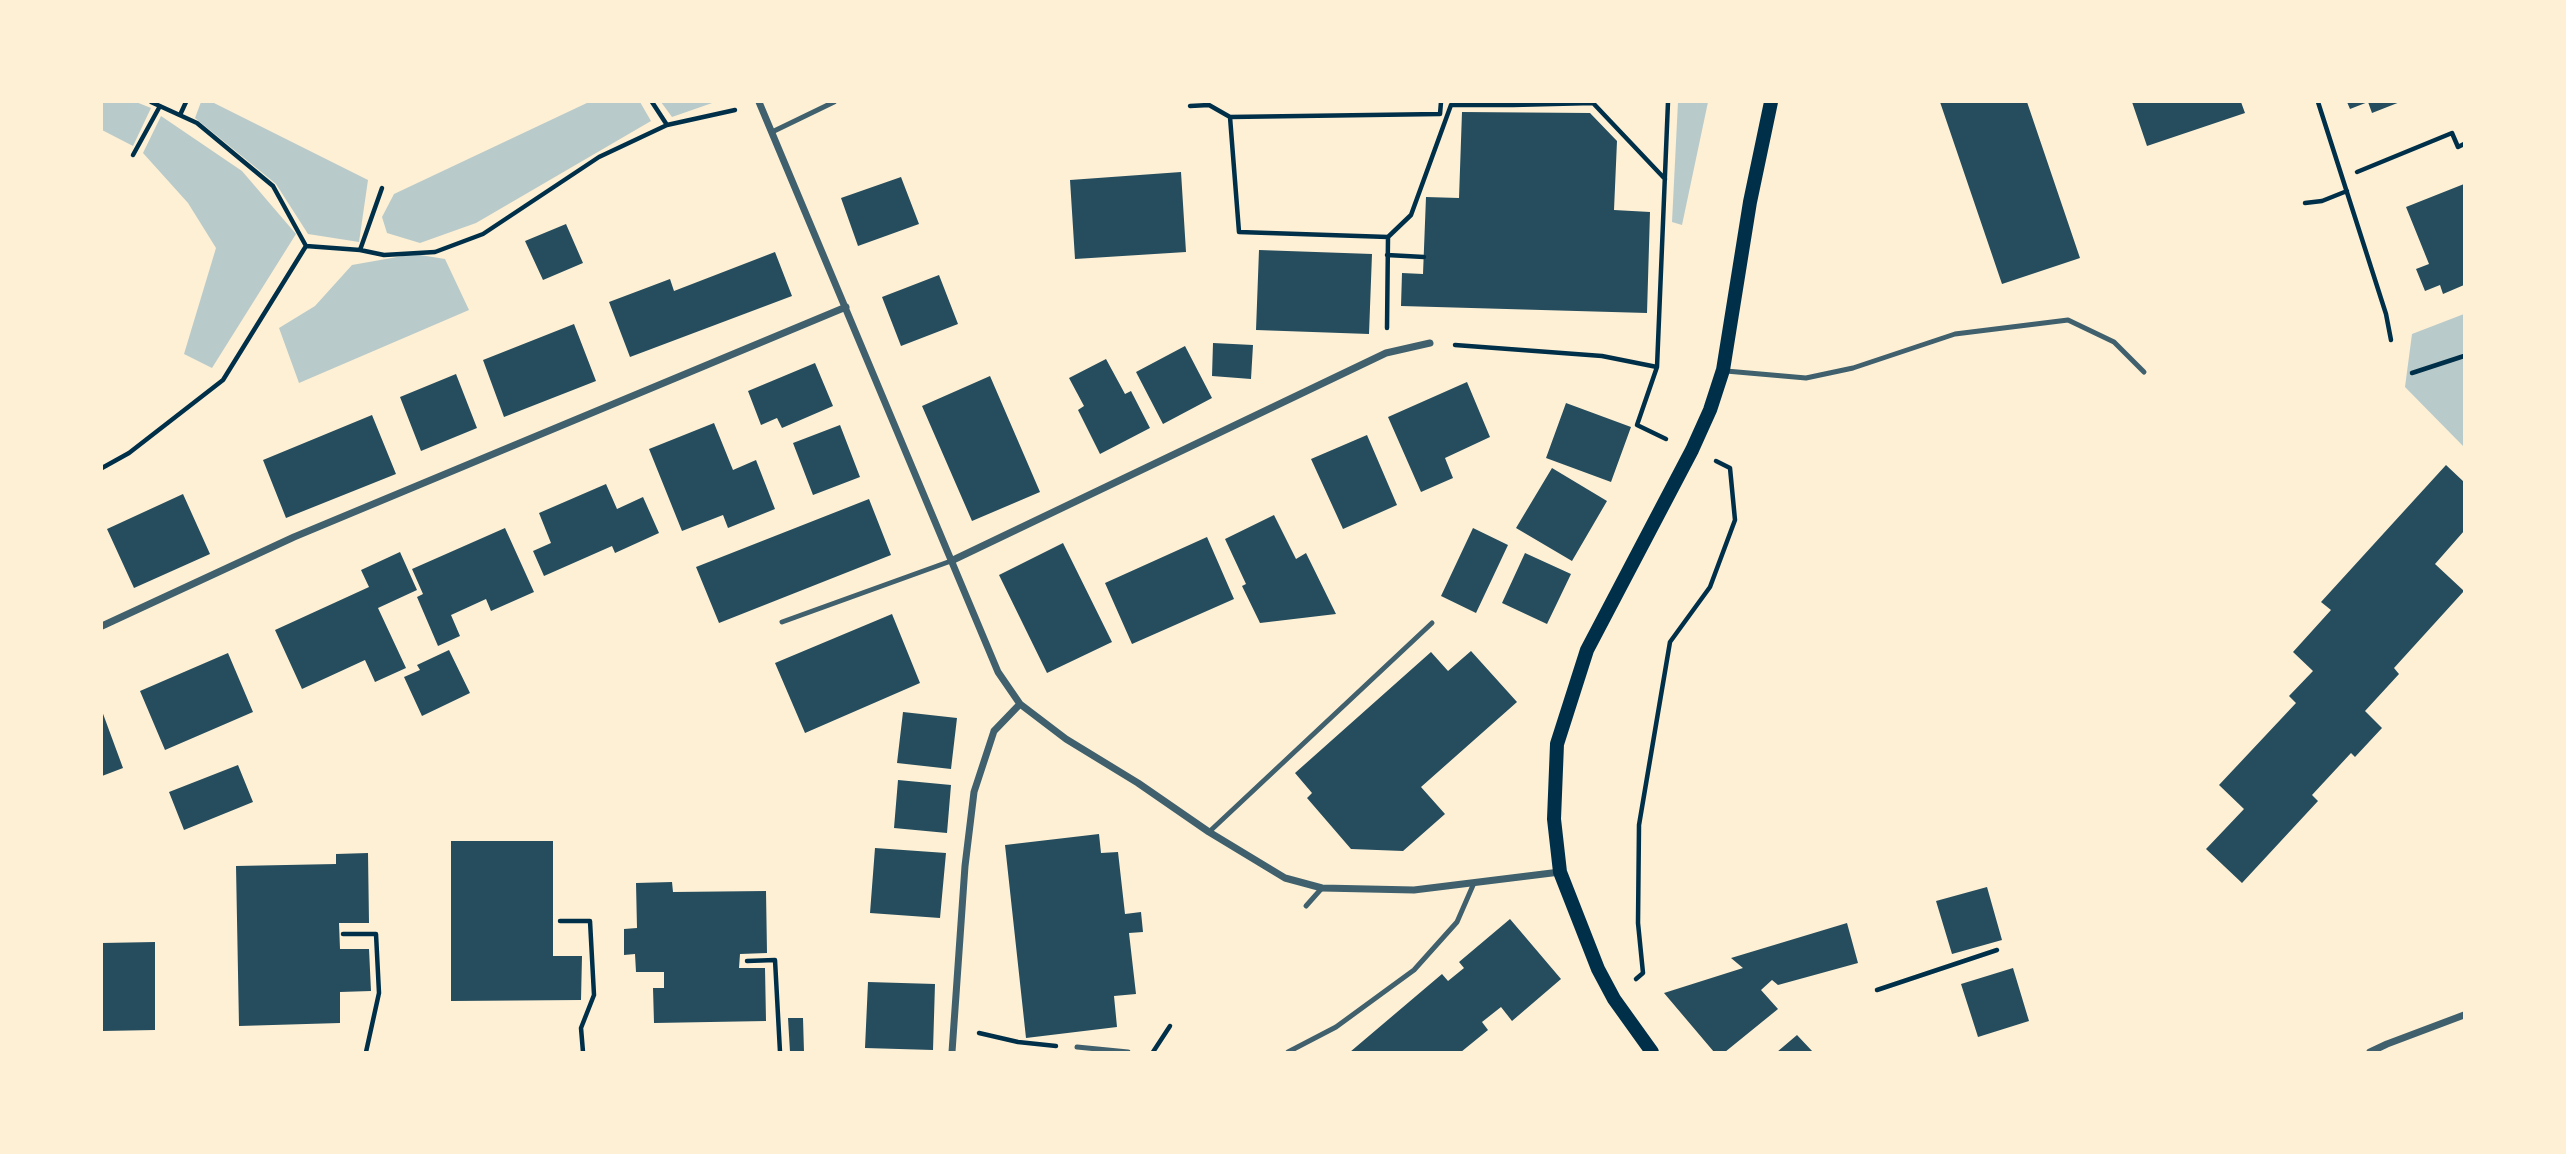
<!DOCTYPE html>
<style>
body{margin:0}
#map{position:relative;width:2566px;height:1154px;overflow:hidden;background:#fdf0d5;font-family:"Golos Text",sans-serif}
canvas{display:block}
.frame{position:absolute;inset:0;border:103px solid #fdf0d5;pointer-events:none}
</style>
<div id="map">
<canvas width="2566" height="1154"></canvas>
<div class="frame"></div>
</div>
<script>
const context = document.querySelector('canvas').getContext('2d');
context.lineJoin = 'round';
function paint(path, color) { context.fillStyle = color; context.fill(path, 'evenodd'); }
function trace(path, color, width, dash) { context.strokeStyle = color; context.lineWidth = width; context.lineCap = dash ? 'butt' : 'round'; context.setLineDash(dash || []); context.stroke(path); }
paint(new Path2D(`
 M102,102H136L151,108L133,146L102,130Z
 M201,102H212L368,180L359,242L308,234L276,184L195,118Z
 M589,102H640L651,121L476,223L420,243L387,233L382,217L394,194Z
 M661,102H715L672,117Z
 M1678,102H1708L1682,225L1672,222Z
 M161,116L242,171L296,234L212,368L184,354L216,248L188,203L143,153Z
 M414,254L445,259L469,310L299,383L279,328L315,306L352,265Z
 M2464,314V447L2405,387L2412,334Z`), '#b9caca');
paint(new Path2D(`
 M1940,102H2027L2080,258L2002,284Z
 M2132,102H2241L2245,113L2147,146Z
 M2347,102H2400L2372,113L2368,102L2350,109Z
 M1462,112L1590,113L1617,141L1614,210L1650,212L1647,313L1401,306L1402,273L1423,274L1426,197L1459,198Z
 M1181,172L1186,252L1075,259L1070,180Z
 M901,177L919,224L858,246L841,198Z
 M2464,184V285L2443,294L2440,285L2425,291L2416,269L2429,264L2406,207Z
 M566,224L583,263L543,280L525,241Z
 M1259,250L1372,254L1369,334L1256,330Z
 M775,252L792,296L630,357L609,302L670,279L674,291Z
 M939,275L958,324L901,346L882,297Z
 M574,324L596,381L504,417L483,360Z
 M1213,343L1253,345L1251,379L1212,376Z
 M1185,346L1212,398L1163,424L1136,372Z
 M1106,359L1125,394L1131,391L1150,428L1100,454L1078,410L1084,406L1069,378Z
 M815,363L833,406L782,428L777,418L761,425L748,391Z
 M456,374L477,428L421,451L400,397Z
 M990,376L1040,492L972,521L922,406Z
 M1467,382L1490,437L1445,458L1453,478L1421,492L1388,417Z
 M1566,403L1631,427L1611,482L1546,458Z
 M372,415L396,474L286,518L263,460Z
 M714,423L733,470L756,460L775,509L728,528L723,515L682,531L649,449Z
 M840,425L860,477L813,495L793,443Z
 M1367,435L1397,505L1343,529L1311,459Z
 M2446,465L2464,482V531L2435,564L2464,591L2394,668L2399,674L2365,711L2382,728L2355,757L2351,753L2312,795L2318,801L2242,883L2206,849L2244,809L2219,785L2296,703L2289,696L2313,671L2293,652L2331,610L2321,602Z
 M1552,468L1607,501L1572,561L1516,528Z
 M606,484L617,509L643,497L659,533L615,553L612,546L544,576L533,551L551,543L539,513Z
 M183,494L210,554L134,588L107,529Z
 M869,499L891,555L719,623L696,567Z
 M1274,515L1296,559L1306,553L1336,614L1260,623L1242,586L1246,584L1225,539Z
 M505,528L534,592L491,611L486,599L451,615L460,636L438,646L417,597L423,594L412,569Z
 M1473,528L1508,545L1476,613L1441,596Z
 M1207,537L1234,599L1132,644L1105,583Z
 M1063,543L1112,642L1047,673L999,575Z
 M400,552L417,590L378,608L406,668L375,682L365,660L302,689L275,630L369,587L361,570Z
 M1525,553L1571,574L1547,624L1502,603Z
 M892,614L920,683L805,733L775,663Z
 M449,650L470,693L422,716L404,677L420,670L417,665Z
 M1471,651L1517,702L1421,787L1445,814L1403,851L1351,849L1307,798L1312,793L1295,773L1431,652L1448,671Z
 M228,653L253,712L165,750L140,691Z
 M102,711L123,768L102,776Z
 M903,712L957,718L951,769L897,763Z
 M238,765L253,802L184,830L169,792Z
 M898,780L951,785L947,833L894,828Z
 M1099,834L1101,853L1118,852L1125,914L1141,912L1143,932L1129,933L1136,994L1114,996L1117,1027L1026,1038L1005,845Z
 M451,841H553V956H582L581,1000L451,1001Z
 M875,848L946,853L940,918L870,913Z
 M368,853L369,923H339L340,949H369L371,991L340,992V1023L239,1026L236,866L336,864V854Z
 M672,882L673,892L766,891L767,953L740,954L739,968H765L766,1021L654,1023L653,988H664V972H636L635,954L624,955V929L637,928L636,883Z
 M1987,887L2002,940L1952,954L1936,901Z
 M1510,919L1561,979L1512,1021L1501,1007L1482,1022L1488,1030L1461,1052H1350L1442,974L1448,981L1464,968L1459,962Z
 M1847,923L1858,963L1778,985L1772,980L1761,990L1778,1009L1725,1052H1714L1664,993L1743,968L1731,958Z
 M155,942V1030L102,1031V943Z
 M2013,968L2029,1021L1978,1037L1961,984Z
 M868,982L935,984L933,1050L865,1048Z
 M788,1018H803L804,1052H790Z
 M1797,1035L1813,1052H1777Z`), '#264d5e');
trace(new Path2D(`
 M151,102L197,123L273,186L306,246
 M652,102L667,125
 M1510,102L1513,105L1593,103L1665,179
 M2318,102L2386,314L2391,340
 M1190,106L1209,105L1230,117L1239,232L1388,237L1387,328
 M180,115L186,102
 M1230,117L1440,114L1441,102
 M133,155L160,106
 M2357,172L2452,133L2458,147L2464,144
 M2305,203L2322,201L2347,191
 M1388,237L1411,215L1451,105H1513
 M360,250L382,188
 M1387,255L1424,257
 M1455,345L1602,356L1657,367
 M2412,373L2464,356
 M1666,439L1637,425L1657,367L1668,102
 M102,468L129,453L223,380L306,246L360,250L384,255L435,252L483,234L599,157L667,125L735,110
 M560,921H590L594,995L581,1028L583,1052
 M343,934H376L379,993L366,1052
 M747,961L775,960L780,1052
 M1636,979L1643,973L1638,923L1639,825L1670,642L1710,587L1735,520L1730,468L1716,461
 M1877,990L1997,950
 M979,1033L1018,1042L1056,1046
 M1153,1052L1170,1026`), '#003049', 4.5);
trace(new Path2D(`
 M772,132L834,102
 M1726,371L1806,378L1853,368L1955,334L2068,320L2114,342L2144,372
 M782,622L951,561
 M1209,832L1432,623
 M1306,906L1322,888
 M1077,1047L1128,1052
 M1288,1052L1336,1027L1414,970L1457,922L1474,883`), '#3f606c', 5);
trace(new Path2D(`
 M759,102L998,672L1020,704L1066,739L1138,783L1209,832L1285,878L1322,888L1414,890L1560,872
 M951,561L1386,353L1430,343
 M102,626L294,537L846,307
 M952,1052L965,866L974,792L994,731L1020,704
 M2370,1052L2387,1044L2464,1015`), '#3f606c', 7);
trace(new Path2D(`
 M1652,1052L1614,999L1598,969L1560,872L1554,819L1557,744L1587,650L1692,450L1710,410L1723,370L1750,202L1771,102`), '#003049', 14);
</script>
